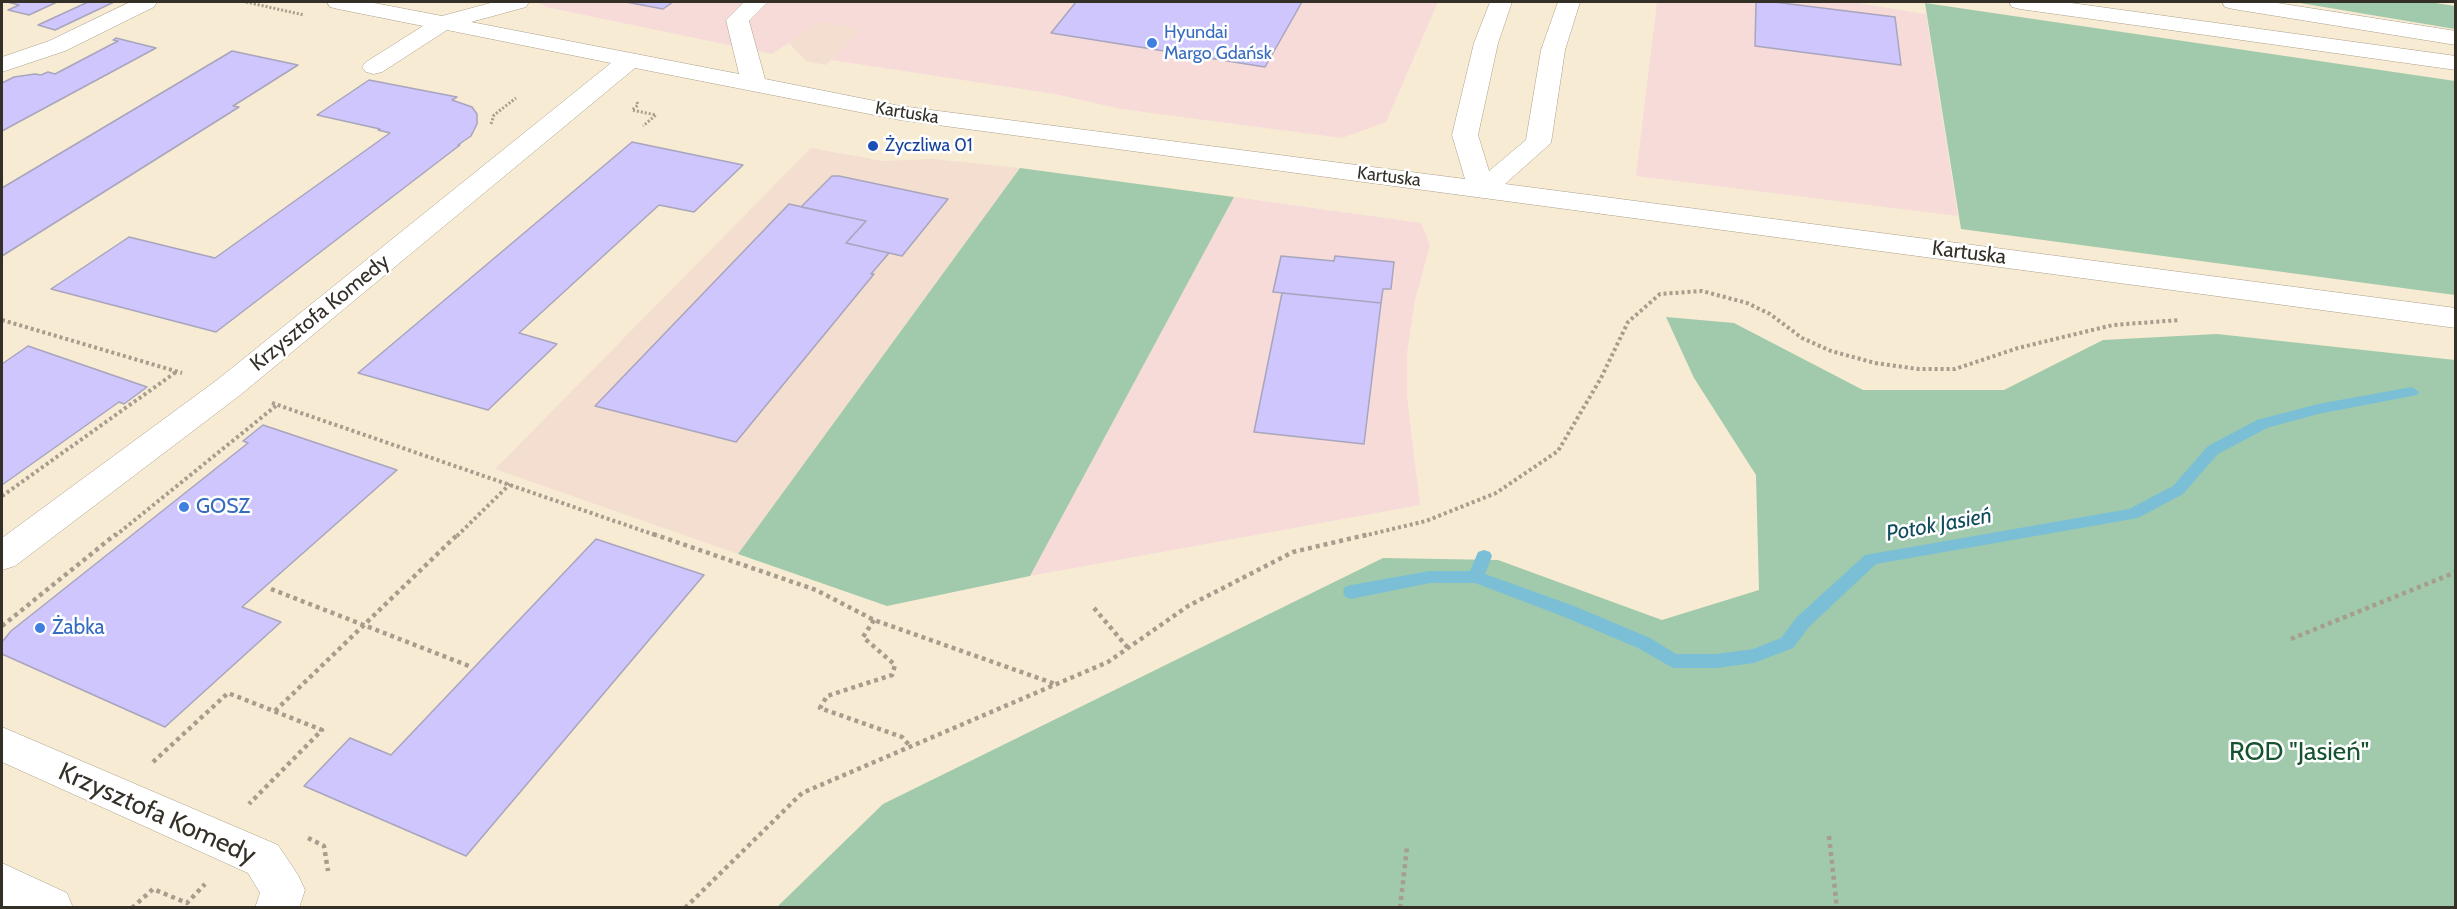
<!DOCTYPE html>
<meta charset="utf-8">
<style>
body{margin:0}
#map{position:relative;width:2457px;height:909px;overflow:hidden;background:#f8ebd4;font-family:Cabin,sans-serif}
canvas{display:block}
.frame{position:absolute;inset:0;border:3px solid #342f27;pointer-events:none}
</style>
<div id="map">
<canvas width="2457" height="909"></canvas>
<div class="frame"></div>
</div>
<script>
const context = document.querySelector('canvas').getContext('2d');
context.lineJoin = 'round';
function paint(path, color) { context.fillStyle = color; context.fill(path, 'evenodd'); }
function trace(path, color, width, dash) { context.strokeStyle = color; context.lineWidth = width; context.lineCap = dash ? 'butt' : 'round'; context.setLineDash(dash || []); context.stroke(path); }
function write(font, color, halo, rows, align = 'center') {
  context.font = font + ' Cabin,sans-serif'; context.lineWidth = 5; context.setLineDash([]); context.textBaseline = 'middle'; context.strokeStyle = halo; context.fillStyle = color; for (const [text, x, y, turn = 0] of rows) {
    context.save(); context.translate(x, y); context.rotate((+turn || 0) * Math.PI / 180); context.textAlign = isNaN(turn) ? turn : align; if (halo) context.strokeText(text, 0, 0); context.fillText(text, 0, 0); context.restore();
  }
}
paint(new Path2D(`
 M537,2H1438L1386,122L1342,138L1121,109L1055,94L831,60L860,29L820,22L772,54L546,7Z
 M1657,2H1851L1926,14L1958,216L1636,176Z
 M1234,197L1421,223L1430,245L1415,300L1407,353V397L1420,505L1030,576Z`), '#f6dbd9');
paint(new Path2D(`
 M820,22L861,29L826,65L806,61L789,43Z
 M811,148L883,161L933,159L1020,168L738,554L495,469Z`), '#f3ded0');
paint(new Path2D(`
 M2294,2H2429L2455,6V29Z
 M1925,3L2455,81V295L1961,229Z
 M1020,168L1234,197L1030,576L887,606L738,554Z
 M1666,317L1734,323L1863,390H2004L2103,340L2217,334L2455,360V907H777L883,804L1383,558L1498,560L1662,620L1759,590L1756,475L1694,378Z`), '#a0caab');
paint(new Path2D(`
 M2412,387L2419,392L2417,395L2318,414L2267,428L2218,454L2183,494L2138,518L1876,564L1809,627L1793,648L1754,663L1716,668H1673L1638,648L1562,616L1475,583H1430L1351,599L1345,597L1343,592L1345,587L1351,585L1430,571H1470L1478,552L1484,550L1490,552L1492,556L1485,574L1574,606L1650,638L1676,654H1716L1753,649L1781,638L1797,617L1865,555L2129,509L2173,486L2208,446L2257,420L2318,404Z`), '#7bbfd7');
const building = new Path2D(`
 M7,2H57L29,15L8,10L19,5Z
 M88,2H114L55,30L38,25Z
 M626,2H673L663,9Z
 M1076,2H1302L1265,67L1051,33Z
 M1756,2H1774L1895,17L1901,65L1755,46Z
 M116,38L156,48L2,131V83L14,77L35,74L41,75L48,72L55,74L118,41L113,40Z
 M232,51L298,65L233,106L239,107L2,256V188Z
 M369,80L457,97L452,100L472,107L477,114V124L471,136L458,145H460L216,332L51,289L129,237L215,258L390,133L378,130L380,129L317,115Z
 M632,142L743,165L694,212L659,205L519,333L557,344L488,410L358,373Z
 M832,176H839L948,199L902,256L846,243L866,221L801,207Z
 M789,204L866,221L846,243L889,253L871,274H874L736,442L595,406Z
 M1281,256L1334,261L1335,256L1394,262L1391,289H1383L1381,303L1273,292Z
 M1282,293L1381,303L1364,444L1254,432Z
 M28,346L147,387L124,404L119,402L2,485V364Z
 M263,425L397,470L242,607L281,622L165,727L2,654V642L11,631L248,443L243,441Z
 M596,539L704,575L466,856L304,786L350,738L391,755Z`);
paint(building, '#cec6fd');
trace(building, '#a8a5bc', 1.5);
const minor = new Path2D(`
 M130,2H157L154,7L65,51L2,72V57L49,41Z
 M327,2H369L442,16L494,2H529L526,7L471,22L739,74L726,20L744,2H768L749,21L765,79L900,106L1465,179L1452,135L1474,43L1490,2H1512L1498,43L1478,135L1489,171L1526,140L1541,50L1558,2H1580L1565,50L1551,143L1505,184L2456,308V328L900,120L635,68L239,396L15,566L2,570V538L217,380L611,63L447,30L382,72L374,74L366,72L362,67L366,62L423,26L338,9L330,7Z
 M2,727L278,845L298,875L305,890L299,908H255L260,893L248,873L2,762Z
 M2,863L67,893L73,908H6L2,905Z`);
const major = new Path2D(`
 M2009,2H2064L2456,56V70L2020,9L2012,7Z
 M2222,2H2271L2456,31V45L2233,9L2225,7Z`);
trace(minor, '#aba08a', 1);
trace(major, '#aba08a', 1);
trace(new Path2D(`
 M246,2L304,15
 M637,102L638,105L632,110L656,115L643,126
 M491,124L494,115L516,98`), '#a79d8c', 3, [2, 2]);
trace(new Path2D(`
 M2,320L182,373
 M272,403L658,536
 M2,496L176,372
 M115,536L277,405
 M457,536L510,484
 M1363,536L1426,521L1496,493L1558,451L1601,378L1628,322L1660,294L1702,291L1747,303L1770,314L1802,338L1831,351L1875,363L1918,369H1955L2018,348L2113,325L2180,320`), '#a79d8c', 4, [3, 3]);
trace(new Path2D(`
 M653,534L816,590L874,620L1058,685
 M271,589L469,666
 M1094,608L1128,648
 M874,620L863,637L895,665L892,675L827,696L820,708L902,737L910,746
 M2,626L116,534
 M2291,639L2456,572
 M275,711L458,534
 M153,762L228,693L322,730L249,804
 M1829,836L1837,908
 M308,838L324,846L328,871
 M132,908L153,889L187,903L205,884
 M685,908L802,793L1108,662L1188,606L1293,552L1370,534
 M1400,908L1407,847`), '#a79d8c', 4.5, [4, 4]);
paint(minor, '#fff');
paint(major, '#fff');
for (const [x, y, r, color] of [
 [1152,43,6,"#3f7fe0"],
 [873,146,6,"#1a4fb4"],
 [184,507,6,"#3f7fe0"],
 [40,628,6,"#3f7fe0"]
]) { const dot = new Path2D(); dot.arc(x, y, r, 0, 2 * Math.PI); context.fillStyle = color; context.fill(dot); trace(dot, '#fff', 2); }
write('18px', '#366cbe', '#fff', [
 ["Hyundai",1164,33],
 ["Margo Gdańsk",1164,54]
], 'left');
write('18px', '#342f27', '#fff', [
 ["Kartuska",907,113,9],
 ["Kartuska",1389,177,7]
]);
write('18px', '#164399', '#fff', [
 ["Życzliwa 01",885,146]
], 'left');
write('21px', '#342f27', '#fff', [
 ["Kartuska",1969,253,7],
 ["Krzysztofa Komedy",320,313,-39]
]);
write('21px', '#366cbe', '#fff', [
 ["GOSZ",196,507],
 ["Żabka",52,628]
], 'left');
write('italic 22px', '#114c5d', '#fff', [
 ["Potok Jasień",1939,525,-10]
]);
write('26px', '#175330', '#fff', [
 ["ROD \"Jasień\"",2299,752]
]);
write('26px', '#342f27', '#fff', [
 ["Krzysztofa Komedy",157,814,24]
]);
</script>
